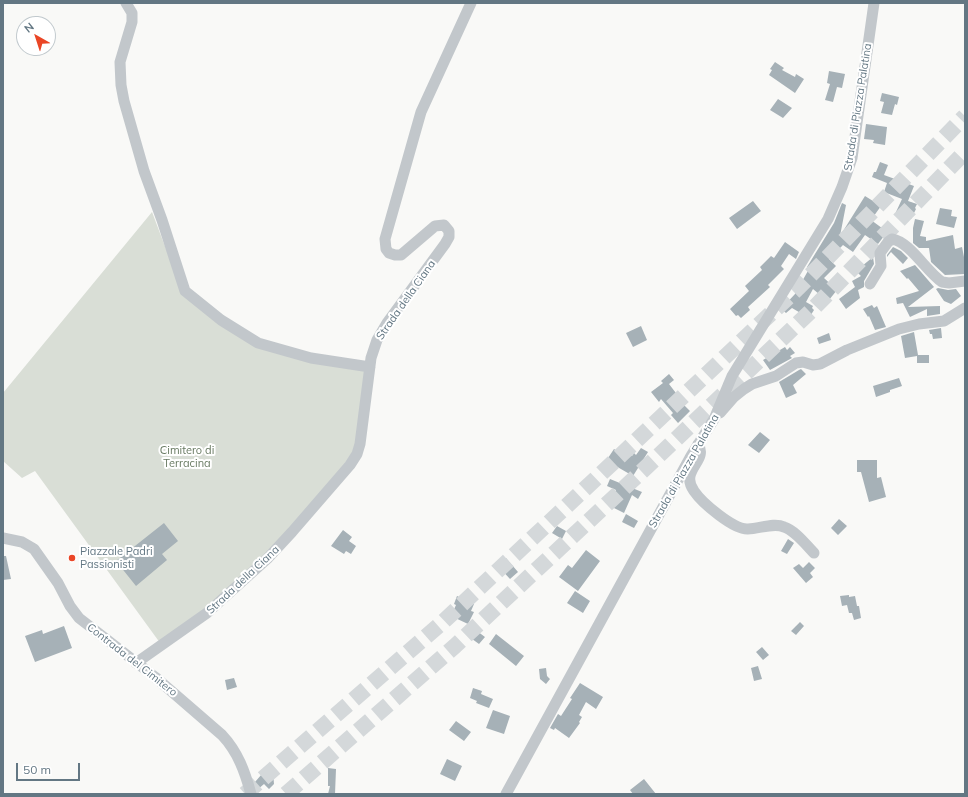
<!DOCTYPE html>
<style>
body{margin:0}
#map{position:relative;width:968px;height:797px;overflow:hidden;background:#f9f9f7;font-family:Mulish,sans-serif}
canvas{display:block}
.frame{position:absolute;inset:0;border:4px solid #637783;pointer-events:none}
.north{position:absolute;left:16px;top:16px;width:40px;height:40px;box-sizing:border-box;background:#fff;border:1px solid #c1c9cd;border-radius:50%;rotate:321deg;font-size:11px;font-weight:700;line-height:16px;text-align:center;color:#637783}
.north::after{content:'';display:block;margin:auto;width:14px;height:18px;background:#ea4626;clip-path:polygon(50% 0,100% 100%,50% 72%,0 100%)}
.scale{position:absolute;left:16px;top:763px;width:64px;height:18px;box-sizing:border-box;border:2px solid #637783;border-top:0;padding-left:5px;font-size:12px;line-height:14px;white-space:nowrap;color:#637783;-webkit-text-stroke:3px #fff;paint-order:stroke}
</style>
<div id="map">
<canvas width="968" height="797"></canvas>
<div class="frame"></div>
<div class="north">N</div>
<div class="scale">50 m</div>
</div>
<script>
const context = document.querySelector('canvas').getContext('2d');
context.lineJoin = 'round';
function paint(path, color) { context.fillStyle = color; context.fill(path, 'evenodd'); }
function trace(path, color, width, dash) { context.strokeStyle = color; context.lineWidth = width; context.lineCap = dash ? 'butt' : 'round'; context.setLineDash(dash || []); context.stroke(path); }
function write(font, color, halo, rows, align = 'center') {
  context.font = font + ' Mulish,sans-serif'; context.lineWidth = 4; context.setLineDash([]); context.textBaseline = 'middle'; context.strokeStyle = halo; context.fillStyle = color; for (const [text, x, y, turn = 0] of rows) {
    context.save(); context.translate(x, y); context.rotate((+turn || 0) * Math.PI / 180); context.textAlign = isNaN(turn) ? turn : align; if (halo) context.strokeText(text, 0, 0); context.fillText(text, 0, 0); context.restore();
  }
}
paint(new Path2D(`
 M152,212L183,294L256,347L365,371L357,453L281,549L163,647L35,471L22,478L3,461V393Z`), '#d9ded6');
paint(new Path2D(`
 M775,62L784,68L782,70L795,77L796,74L804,79L795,93L769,75L772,70L770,69Z
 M829,71L845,74L842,88L837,87L833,102L825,100L830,84L827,83Z
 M882,93L899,97L897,105L895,104L892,115L881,113L884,102L880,101Z
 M778,99L792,108L783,118L770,110Z
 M866,124L887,127L885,145L873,143L874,140L864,139Z
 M880,162L888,165L884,175L914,186L908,201L917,204L915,208L916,209L911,219L896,212L902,199L884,192L887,183L872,177L874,172H876Z
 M865,196L881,206L871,220L886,231L883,236H884L878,244L865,235L853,252L843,245L829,259L836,266L824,278L837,290L829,300H826L813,289L806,302L813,306L812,308L814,310L809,318L792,308L786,313L781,309L795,294L809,269L807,267L834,223L842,203L846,205L840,236Z
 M753,201L761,211L737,229L729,218Z
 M940,208L952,210L951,216L957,217L954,228L936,224Z
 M915,219L924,221L920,236L926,237V241L953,235L955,249L962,247L965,262V274L945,275L931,262L929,248H919L913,243V228Z
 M785,242L799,252L796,259L789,254L781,266L784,269L768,285L770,287L748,307L750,310L741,318L738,315L736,316L730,309L749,291L745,286L762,270L760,267L771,256L774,258Z
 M893,247L901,251L908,258L903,264L891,252L887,257V255Z
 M873,257L874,264L864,281V287L858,290L860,298L846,309L839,299L855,287L852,281L861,276L856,271Z
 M915,265L934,287L908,307L940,306V314L927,316V309L910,317L903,303L897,304L896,298L919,291L908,278L907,279L900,271Z
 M938,288L948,290L956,289L961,296L951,304L944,301L936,289Z
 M872,305L874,308L877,306L886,327L875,330L869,316L868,317L863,309Z
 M641,326L647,340L633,347L626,333Z
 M941,328L942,338L933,339L932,334H930L929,330Z
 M914,332L918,355H929V363H917V356L905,358L901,336Z
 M829,333L831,340L819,344L817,338Z
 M785,347L787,350L790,347L795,353L790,356L792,358L770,370L763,360Z
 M801,369L806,374L793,385L797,393L786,398L779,382L799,370Z
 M669,374L674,380L669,384L679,397L677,398L690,411L678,423L671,415L673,413L661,399L659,402L651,392L663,383L661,381Z
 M899,378L902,386L890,390V392L876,397L873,386Z
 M760,432L770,440L759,453L748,445Z
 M641,448L648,452L633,476L614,465L612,469L604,464L614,449L623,455L625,452L632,456L634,453L636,455Z
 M857,460H877V478L881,477L886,497L869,502L861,472H857Z
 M610,479L642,492L638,499L632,495L624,513L608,505L616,490L607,486Z
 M626,514L638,521L634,528L622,522Z
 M839,519L847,526L838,535L831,528Z
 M164,523L178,541L162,554L167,560L136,586L116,561Z
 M557,526L566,531L562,539L552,533Z
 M343,530L352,537L349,541L356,546L351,554L346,551L344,554L331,546Z
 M788,539L794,543L787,554L781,551Z
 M586,550L600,561L578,591L559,577L568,565L572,568Z
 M3,556H6L11,579L3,580Z
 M506,558L518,572L510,579L498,566Z
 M809,562L815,568L810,573L813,577L806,583L793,568L799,564L803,568Z
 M575,591L590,601L583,613L567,603Z
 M849,595V597L855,596L857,606H859L861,618L854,620L852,613H849L847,605L842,606L840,596Z
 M457,596L474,604L471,611L474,612L468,624L451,616L456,605L454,604Z
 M800,622L804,626L796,635L791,631Z
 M64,626L72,648L35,662L25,636L42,630L43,634Z
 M473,628L485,637L479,644L468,636Z
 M496,634L524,656L516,666L489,644Z
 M762,647L769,655L763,660L756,652Z
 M758,666L762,679L754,681L751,668Z
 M546,668L547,676L550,679L546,684L540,679L539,669Z
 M234,678L237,687L227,690L225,680Z
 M580,683L603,697L596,709L586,702L579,715L582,717L579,722L580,723L569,738L555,728L554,730L550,728L558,714L561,716L572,699L570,698Z
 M473,688L482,691L481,694L493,699L489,708L476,703L477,701L470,698Z
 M493,710L510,716L504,734L486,728Z
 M456,721L471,732L464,741L449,730Z
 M447,759L462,766L455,781L440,774Z
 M268,767L273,772L274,784L269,789L264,784L257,790L255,782Z
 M328,768L336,769L335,794H328L330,786H328Z
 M644,779L656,794H633L630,790Z`), '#a6b1b7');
trace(new Path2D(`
 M245,794L444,621L622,454L800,286L965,116
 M286,794L455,646L654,460L810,312L965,152`), '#d4d8da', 16, [16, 8]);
trace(new Path2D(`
 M126,3L132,13V22L120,62L121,85L124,101L144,171L162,220L185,291L221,320L258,343L311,358L370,367
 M870,284L881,266L880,253L888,242L892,239C910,242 926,271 942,282L949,283L965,281
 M720,413L734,397L744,389L752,384L776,376L796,363L803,362L813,365L820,364L847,350L899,329L919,324L944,321L965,308
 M698,444C709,461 679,470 694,491C702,503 734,530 748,529C759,529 774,522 784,527C796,531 806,545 814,553
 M3,538L22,542L34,549L58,583L70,606L79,618L155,677L222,735C238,752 245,772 251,794
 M136,663L207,613L267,559L292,532L350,465L357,454L360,444L371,358L377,340L387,323L445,244L449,237V231L444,225L435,226L401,255H395L389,253L386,249L385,239L421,112L471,3
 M506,794L691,456L714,419L732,376L828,219L842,187L852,158L874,3`), '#c2c7cb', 11);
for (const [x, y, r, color] of [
 [72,558,4,"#ea4626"]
]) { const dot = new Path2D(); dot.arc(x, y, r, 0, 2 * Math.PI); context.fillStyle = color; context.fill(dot); trace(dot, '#fff', 1.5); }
write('11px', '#637783', '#fff', [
 ["Strada di Piazza Palatina",858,107,-81],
 ["Strada della Ciana",406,300,-55],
 ["Strada di Piazza Palatina",684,471,-60],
 ["Strada della Ciana",243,580,-43],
 ["Contrada del Cimitero",132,660,38]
]);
write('11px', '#687a62', '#fff', [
 ["Cimitero di",187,451],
 ["Terracina",187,464]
]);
write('11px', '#637783', '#fff', [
 ["Piazzale Padri",80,552],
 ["Passionisti",80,565]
], 'left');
</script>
